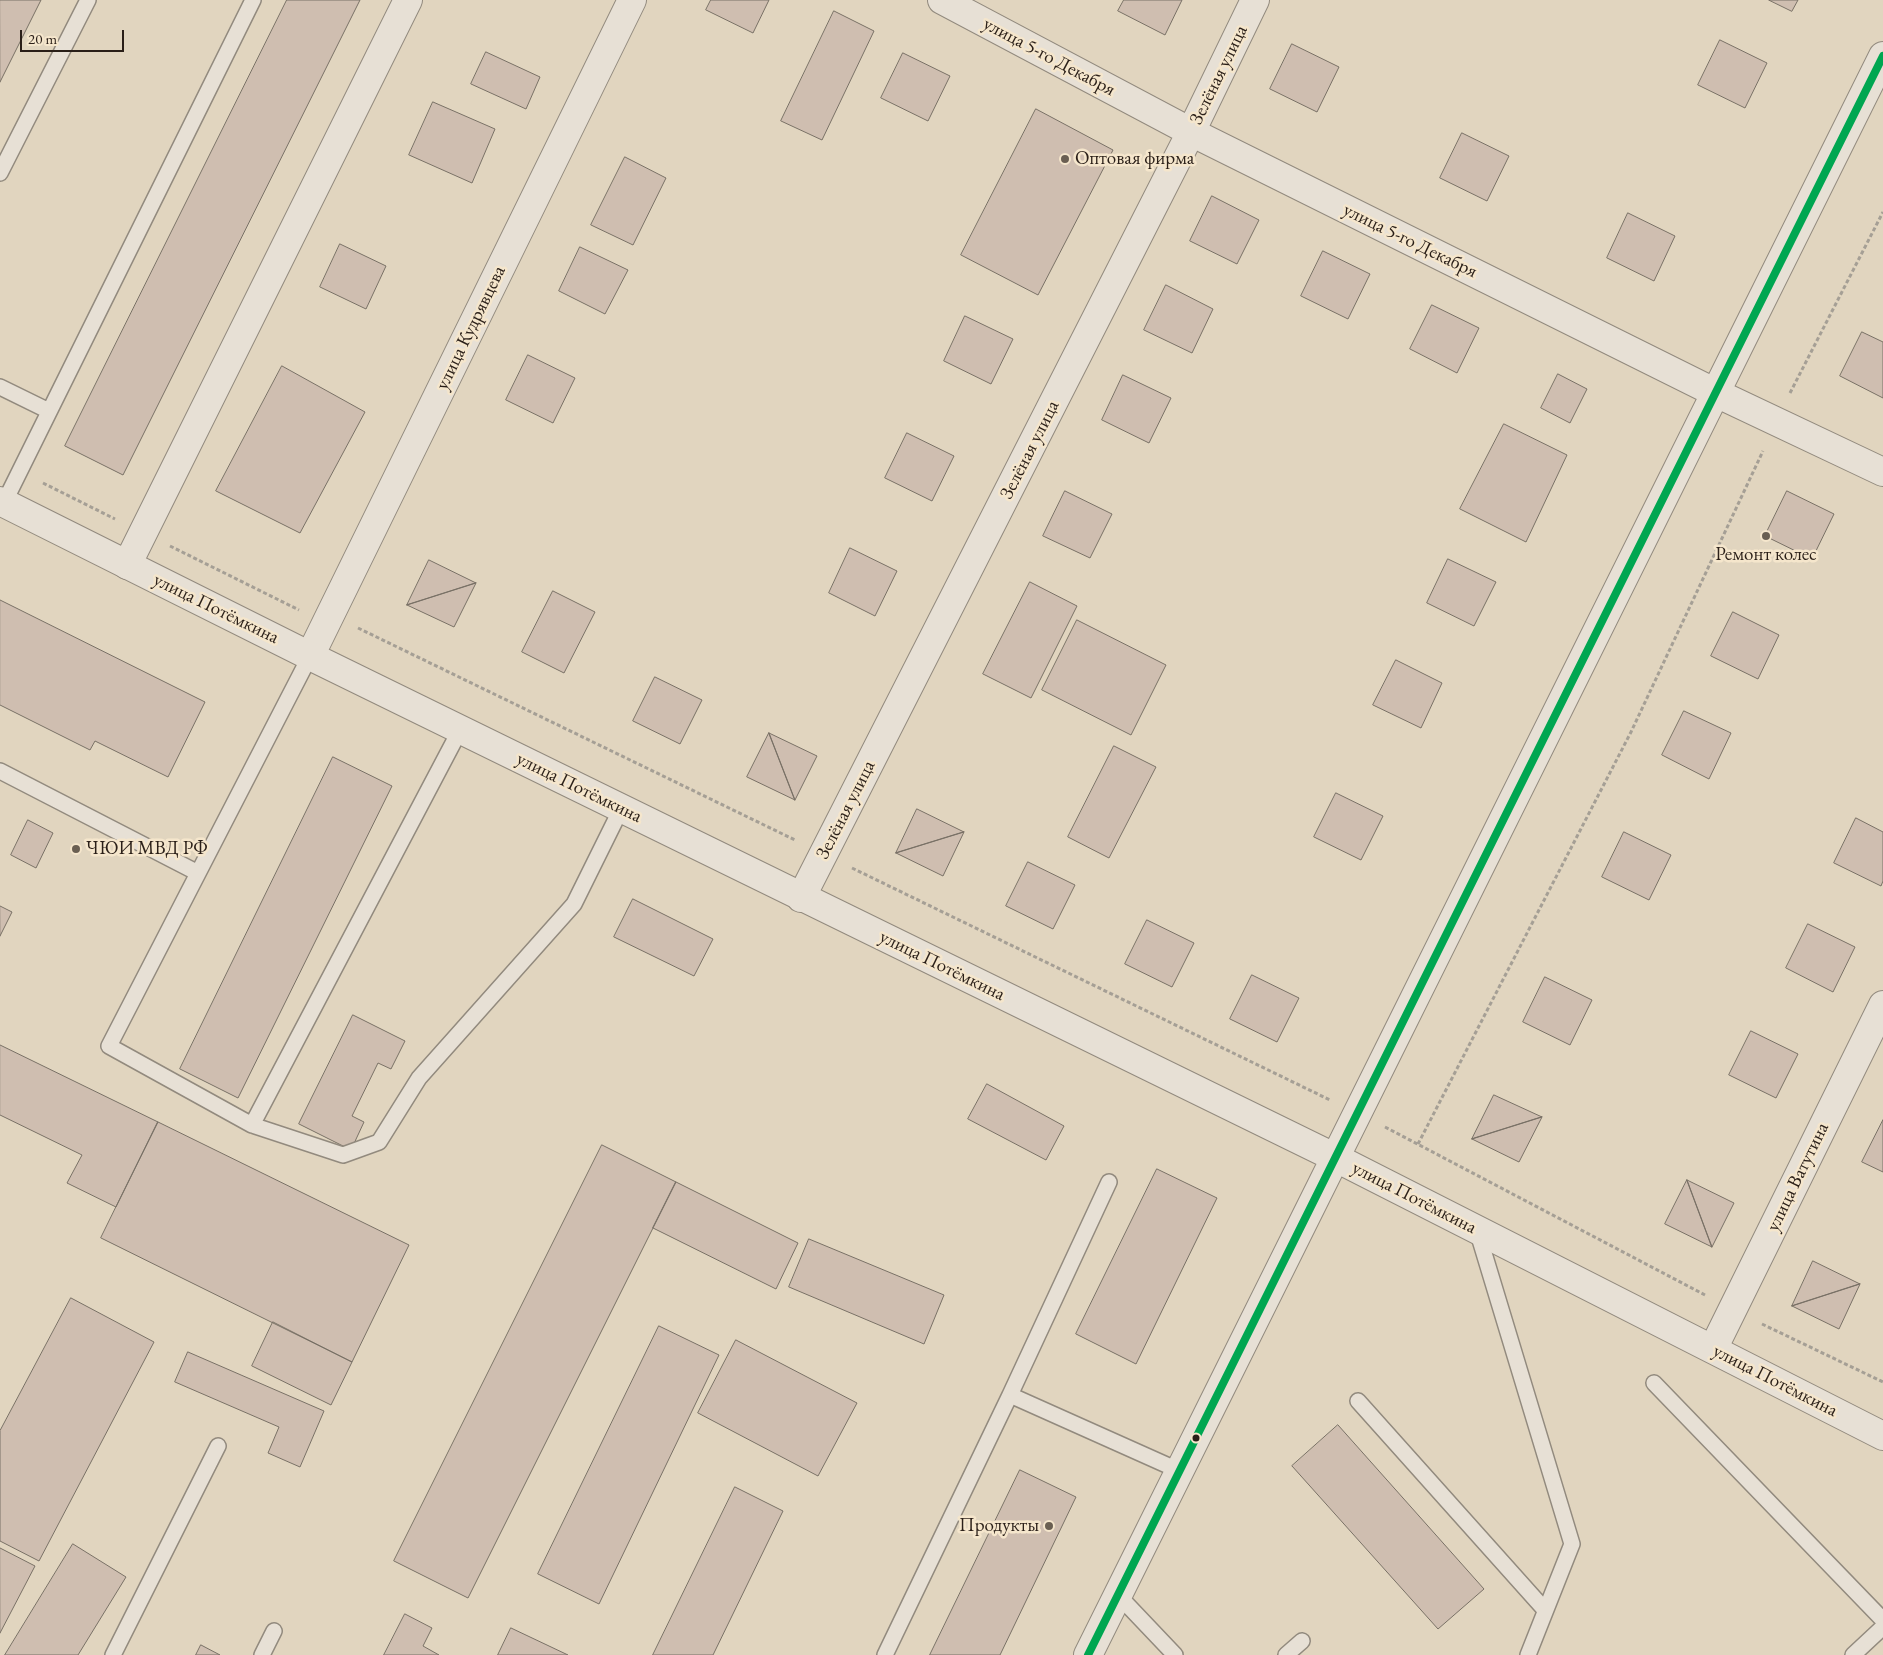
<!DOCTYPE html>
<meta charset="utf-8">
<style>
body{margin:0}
#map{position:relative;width:1883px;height:1655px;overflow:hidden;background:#e1d5bf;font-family:"EB Garamond",serif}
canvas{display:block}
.scale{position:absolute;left:20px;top:30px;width:104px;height:22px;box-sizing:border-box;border:2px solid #2a1f18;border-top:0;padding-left:6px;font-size:15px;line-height:18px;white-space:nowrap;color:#2a1f18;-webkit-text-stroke:4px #f5e6cc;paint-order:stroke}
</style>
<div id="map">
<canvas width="1883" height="1655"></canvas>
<div class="scale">20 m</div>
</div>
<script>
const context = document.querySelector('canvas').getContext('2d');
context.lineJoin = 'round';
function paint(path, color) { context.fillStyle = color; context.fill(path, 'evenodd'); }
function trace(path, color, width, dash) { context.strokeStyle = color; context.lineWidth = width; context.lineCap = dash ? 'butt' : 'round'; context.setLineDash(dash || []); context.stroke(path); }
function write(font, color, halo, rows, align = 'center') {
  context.font = font + ' "EB Garamond",serif'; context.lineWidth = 5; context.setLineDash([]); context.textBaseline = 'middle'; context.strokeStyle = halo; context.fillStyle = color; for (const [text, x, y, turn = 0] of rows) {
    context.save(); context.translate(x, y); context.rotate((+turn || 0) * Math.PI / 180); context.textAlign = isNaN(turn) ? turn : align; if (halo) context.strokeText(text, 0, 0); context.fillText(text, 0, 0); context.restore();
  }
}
const building = new Path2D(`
 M0,0H41L0,82Z
 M287,0H360L123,475L65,446Z
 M711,0H769L753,33L706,10Z
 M1124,0H1182L1165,35L1118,11Z
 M1769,0H1798L1792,11Z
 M834,11L874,31L822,140L781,121Z
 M1720,40L1767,63L1745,108L1698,85Z
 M1292,44L1339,67L1317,112L1270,89Z
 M486,52L540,77L526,109L471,84Z
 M903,53L950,76L928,121L881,98Z
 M433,102L495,129L472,183L409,155Z
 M1036,109L1113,150L1038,295L961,255Z
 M1462,133L1509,156L1487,201L1440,178Z
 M625,157L666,178L633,245L591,225Z
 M1212,196L1259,220L1237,264L1190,241Z
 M1628,213L1675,236L1654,281L1607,258Z
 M340,244L386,266L366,309L320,287Z
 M580,247L628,270L605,314L559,291Z
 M1323,251L1370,274L1348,319L1301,296Z
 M1166,285L1213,309L1192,353L1144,330Z
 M1432,305L1479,328L1457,373L1410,349Z
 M965,316L1013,339L991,384L944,361Z
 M1862,332L1883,342V398L1840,376Z
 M528,355L575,378L553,423L506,400Z
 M282,366L365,412L300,533L216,491Z
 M1558,374L1587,389L1570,423L1541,408Z
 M1123,375L1171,398L1149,443L1102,420Z
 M1504,424L1567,455L1526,542L1460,509Z
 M907,433L954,456L932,501L885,478Z
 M1065,491L1112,514L1090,558L1043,536Z
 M1787,491L1834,514L1812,559L1765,536Z
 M850,548L897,571L875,616L829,593Z
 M1448,559L1496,582L1474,626L1427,603Z
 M429,560L476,583L407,605Z
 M1030,582L1077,606L1031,698L983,674Z
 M476,583L454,627L407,605Z
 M553,591L595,612L564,673L522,652Z
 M0,600L205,702L168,777L95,741L90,750L0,705Z
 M1733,612L1779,635L1758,679L1711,656Z
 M1077,620L1166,665L1131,735L1042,690Z
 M1396,660L1442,683L1421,728L1373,705Z
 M655,677L702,700L680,744L633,721Z
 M1684,711L1731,733L1709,779L1662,755Z
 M769,733L795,800L747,777Z
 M769,733L817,756L795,800Z
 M1114,746L1156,767L1109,858L1068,837Z
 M333,757L392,786L238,1098L180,1069Z
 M1336,793L1383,816L1361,860L1314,837Z
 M917,809L964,832L896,853Z
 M1856,818L1883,832V881L1881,886L1834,863Z
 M28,820L53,833L36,868L11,855Z
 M964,832L943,876L896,853Z
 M1624,832L1671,855L1649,900L1602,877Z
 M1028,862L1075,885L1053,929L1006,906Z
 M633,899L713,939L694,976L614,937Z
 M0,906L12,912L0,936Z
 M1147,920L1194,943L1172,987L1125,964Z
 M1808,924L1855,947L1833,992L1786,968Z
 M1252,975L1299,998L1277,1042L1230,1019Z
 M1545,977L1592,1000L1570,1045L1523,1022Z
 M353,1015L405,1041L391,1069L378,1063L352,1116L364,1122L351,1150L299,1124Z
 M1751,1031L1798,1054L1776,1098L1729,1075Z
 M0,1045L158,1122L116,1207L67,1183L82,1155L0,1115Z
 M987,1084L1064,1126L1046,1160L968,1119Z
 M1494,1095L1542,1117L1472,1139Z
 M1542,1117L1519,1162L1472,1139Z
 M1883,1120V1172L1862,1162Z
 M158,1122L409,1245L352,1362L101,1238Z
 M602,1145L676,1182L468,1598L394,1561Z
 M1157,1169L1217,1198L1136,1364L1076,1334Z
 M1687,1180L1712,1247L1665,1224Z
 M1687,1180L1734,1203L1712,1247Z
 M676,1182L798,1243L776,1289L653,1228Z
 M809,1239L944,1295L924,1344L789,1287Z
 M1813,1261L1860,1284L1792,1306Z
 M1860,1284L1839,1329L1792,1306Z
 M71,1298L154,1342L39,1561L0,1541V1431Z
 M273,1322L352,1362L331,1405L252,1366Z
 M659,1326L719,1355L599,1604L538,1574Z
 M736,1340L857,1403L818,1476L698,1413Z
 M188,1352L324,1411L300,1467L268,1453L279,1427L175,1382Z
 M1338,1425L1484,1589L1438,1629L1292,1466Z
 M1020,1470L1076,1497L1000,1655H930Z
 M735,1487L783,1511L713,1655H653Z
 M73,1544L126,1577L78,1655H5Z
 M0,1548L35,1566L0,1633Z
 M405,1614L432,1628L423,1646L439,1655H384Z
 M511,1628L568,1655H498Z
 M201,1645L220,1655H196Z`);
paint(building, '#cfbeb0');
trace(building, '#797166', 1);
const service = new Path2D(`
 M0,173L88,0
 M0,387L49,411
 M4,503L253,0
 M310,656L109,1046L252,1125L460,730
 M0,771L198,873
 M252,1125L343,1155L379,1142L419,1078L574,904L621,809
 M1109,1182L1010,1395L1180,1471
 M1477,1230L1572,1544L1528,1655
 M1654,1383L1883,1620
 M1358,1401L1545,1610
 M1118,1595L1175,1655
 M113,1655L218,1446
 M262,1655L274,1631
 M885,1655L1010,1395
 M1286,1655L1302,1641
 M1853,1655L1883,1627`);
const minor = new Path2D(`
 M942,0L1191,132L1716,393L1883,472
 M127,565L408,0
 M310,656L632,0
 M801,898L1191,132L1255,0
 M1713,1349L1883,1005`);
const tertiary = new Path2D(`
 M0,501L310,656L1336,1158L1883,1436
 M1088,1655L1883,56`);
trace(service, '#928a7e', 18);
trace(minor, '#928a7e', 30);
trace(tertiary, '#928a7e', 30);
trace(new Path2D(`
 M1790,393L1883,212
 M43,483L115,519
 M170,546L299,610
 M358,628L795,840
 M852,868L1330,1100
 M1385,1127L1705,1295
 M1418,1144L1631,732L1763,451
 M1762,1324L1883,1382`), '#a59f95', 3, [4, 2.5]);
trace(service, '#e7e0d5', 15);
trace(minor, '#e7e0d5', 28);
trace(tertiary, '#e7e0d5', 28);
trace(new Path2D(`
 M1088,1655L1883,56`), '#00a651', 8);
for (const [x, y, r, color] of [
 [1065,159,5,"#6a5f52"],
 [1766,536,5,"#6a5f52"],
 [76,849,5,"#6a5f52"],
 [1196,1438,4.5,"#2a1f18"],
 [1049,1526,5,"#6a5f52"]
]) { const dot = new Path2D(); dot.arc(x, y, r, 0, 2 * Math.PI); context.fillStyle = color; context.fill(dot); trace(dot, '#f5e6cc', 2); }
write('19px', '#2a1f18', '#f5e6cc', [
 ["улица 5-го Декабря",1049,57,28],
 ["Зелёная улица",1219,75,-64],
 ["улица 5-го Декабря",1410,241,26],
 ["улица Кудрявцева",471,328,-64],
 ["Зелёная улица",1030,450,-63],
 ["улица Потёмкина",216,609,26],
 ["улица Потёмкина",579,788,26],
 ["Зелёная улица",846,810,-63],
 ["улица Потёмкина",942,966,26],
 ["улица Ватутина",1798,1177,-64],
 ["улица Потёмкина",1414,1198,27],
 ["улица Потёмкина",1775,1381,27]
]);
write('19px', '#2a1f18', '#f5e6cc', [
 ["Оптовая фирма",1075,159],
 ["Ремонт колес",1766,555,"center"],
 ["ЧЮИ МВД РФ",86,849],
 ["Продукты",1039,1526,"right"]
], 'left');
</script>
